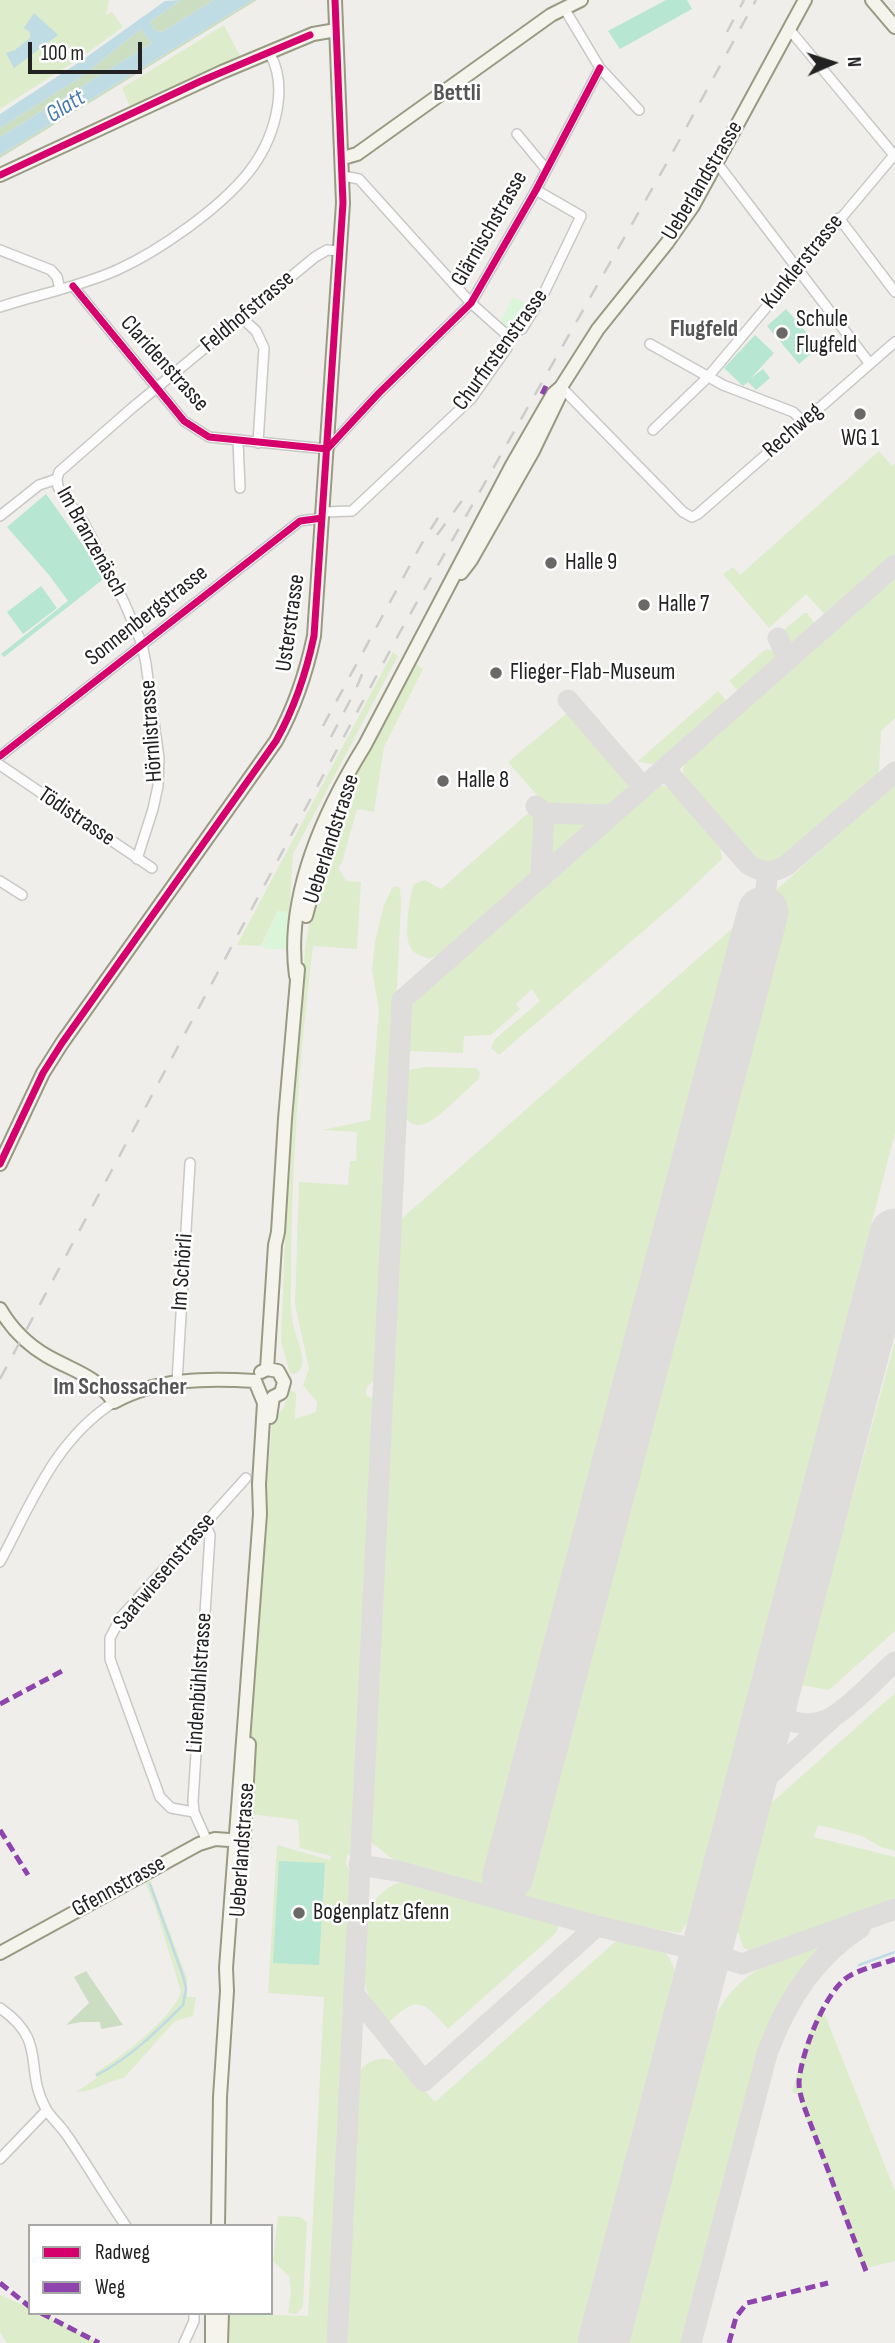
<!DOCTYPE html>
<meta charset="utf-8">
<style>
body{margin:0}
#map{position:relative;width:895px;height:2343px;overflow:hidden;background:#f0eeeb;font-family:"Sofia Sans Condensed",sans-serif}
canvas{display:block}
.legend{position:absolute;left:28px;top:2224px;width:245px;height:91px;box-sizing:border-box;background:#fff;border:2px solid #a7a7a7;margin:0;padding:9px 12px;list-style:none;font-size:21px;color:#222}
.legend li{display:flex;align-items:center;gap:14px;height:35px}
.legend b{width:35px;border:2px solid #a7a7a7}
.north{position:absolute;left:797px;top:28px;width:70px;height:70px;-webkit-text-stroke:5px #fff;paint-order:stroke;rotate:87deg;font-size:19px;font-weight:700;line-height:28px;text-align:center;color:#222}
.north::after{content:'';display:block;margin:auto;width:24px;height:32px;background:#222;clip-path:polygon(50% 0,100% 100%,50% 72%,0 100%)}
.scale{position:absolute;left:28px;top:42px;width:114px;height:32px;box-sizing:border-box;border:4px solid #222;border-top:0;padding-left:9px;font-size:21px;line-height:24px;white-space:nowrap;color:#222;-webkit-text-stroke:5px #fff;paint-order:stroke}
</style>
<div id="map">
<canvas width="895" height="2343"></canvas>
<ul class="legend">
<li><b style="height:9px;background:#d6006c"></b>Radweg</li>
<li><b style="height:9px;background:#8e44ad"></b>Weg</li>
</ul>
<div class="north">N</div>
<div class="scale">100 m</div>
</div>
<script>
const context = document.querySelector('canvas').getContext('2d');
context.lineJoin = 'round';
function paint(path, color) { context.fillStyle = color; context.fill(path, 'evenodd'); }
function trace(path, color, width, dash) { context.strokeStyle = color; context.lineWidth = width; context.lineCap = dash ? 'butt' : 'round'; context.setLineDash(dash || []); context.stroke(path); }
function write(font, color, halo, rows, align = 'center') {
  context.font = font + ' "Sofia Sans Condensed",sans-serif'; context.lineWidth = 5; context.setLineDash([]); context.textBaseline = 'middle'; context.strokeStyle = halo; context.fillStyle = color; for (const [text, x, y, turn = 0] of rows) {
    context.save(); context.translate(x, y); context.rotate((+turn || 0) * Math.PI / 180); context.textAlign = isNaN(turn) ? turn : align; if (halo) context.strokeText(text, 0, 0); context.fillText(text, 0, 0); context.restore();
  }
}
paint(new Path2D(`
 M0,0H109L106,15L112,12L123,27L77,60L0,109Z
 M224,25L240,56L130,107L122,88Z
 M879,451L892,466L895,464V555L827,617L806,594L769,628L723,574L733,567L740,575Z
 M895,573V718L881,731L879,772L786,859L765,863L748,856L684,781L683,768L692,753Z
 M804,613H807L817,626L797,643H784L778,638L780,637L779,634Z
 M766,649L775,651L777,655L775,663L740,693L729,681Z
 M393,652L398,656L293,854L289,912L278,911L261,946L237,945Z
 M416,664L423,669L384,747L374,812L357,809L342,863L338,867L346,881L361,882L357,949L313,946C299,1059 291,1173 291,1286C290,1300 291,1315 294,1328C297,1340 304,1353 302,1365C301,1369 300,1370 297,1373L290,1374L281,1341L285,1238L305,949L313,899L353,783L378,729Z
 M718,691L729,704L662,762L650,764L638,761Z
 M572,709L627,773L629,785L623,794L447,951L429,959C422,956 413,954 410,947C404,935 409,896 414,884L425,880L441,889L542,801L508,762Z
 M895,782V1133L691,1917L680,1933L633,1926L399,1864L372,1843L369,1834L400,1220L793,875Z
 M659,785C677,787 706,821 716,837C720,843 721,852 722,859L676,903L499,1055L491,1048L495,1039L540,1001L532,989L516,1004L520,1009L491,1035L464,1036L463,1053L407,1051L404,1048C406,1022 410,1005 425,984L648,790Z
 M396,886L400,889L401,904L378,1376L367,1387L366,1395L376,1400L354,1852L347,1856L346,1864L352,1875L331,2343H214L212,2313L308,2316L324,1997L268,1993L277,1845L330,1860L331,1856L300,1848L298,1820L250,1814L252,1666L272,1423L284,1407L290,1390L296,1393L295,1419L316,1412L317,1402L303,1385L309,1368L295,1305L299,1182L348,1185L350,1161H356L357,1132L322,1130L370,1120L379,1010L372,970L375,942L384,905L392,888Z
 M424,1067L476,1068L480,1073L479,1079C466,1090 443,1114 429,1122C401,1136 397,1096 402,1079C403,1078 409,1070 409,1070Z
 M895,1341V1631L829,1690L801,1685Z
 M895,1693V1851L881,1847L862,1836L818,1825L814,1837L895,1857V1903L763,1953L750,1952L743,1947L737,1929L769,1805Z
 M147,1872L187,1978V1997H196L193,2016L175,2021L124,2078C107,2081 94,2092 76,2092L97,2078L95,2073C120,2058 172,2019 181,1992L155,1906L142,1875Z
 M416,1881L548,1918L559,1924L556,1933L448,2029C421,1998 416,1996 385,2026C357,1991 345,1908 395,1884C401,1881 409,1882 416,1881Z
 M630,1940C659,1948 667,1945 677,1977L577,2343H342L354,2084C358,2073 363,2064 375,2060C402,2052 419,2086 435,2102L616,1941Z
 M824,1942L829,1947C799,1975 781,2006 765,2043L685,2343H626L711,2024C738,1969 771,1962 824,1942Z
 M821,2005L895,2191V2261L863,2269L797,2094L792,2092L807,2039Z
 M278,2216L300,2217L307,2222L303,2307L296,2314L288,2313L291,2291L289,2276L273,2261Z
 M0,2295L30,2308V2313H41L99,2343H7L0,2332Z`), '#ddeccb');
paint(new Path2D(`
 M181,0H214L162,32L155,30L150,22Z
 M253,0H257L0,158V155Z
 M141,29L152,43L0,137V128L81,77Z
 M86,1971L123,2025L101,2029L100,2022H81L66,2025L89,2003L74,1977Z`), '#cbdec1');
paint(new Path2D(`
 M513,297L533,306L519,328L508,330L500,322Z
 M278,911L289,912L286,949H267L262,946Z`), '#daf5da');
paint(new Path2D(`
 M666,0H687L692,9L620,49L608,31Z
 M786,309L819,347L799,364L767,326Z
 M755,335L774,353L751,378L763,369L770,378L756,390L748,382L743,386L724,368Z
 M46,494L106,577L4,657L1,654L68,601L49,575L7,527Z
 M41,586L57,608L23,634L7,612Z
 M279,1861L325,1863L319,1965L273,1963Z`), '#b7e6d2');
paint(new Path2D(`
 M181,0L150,22L155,30L162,32L214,0H253L0,155V137L152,43L141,29L81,77L0,128V114L81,61L165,1Z
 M34,13L58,35L14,68L6,53L15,50L30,38V32L24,28Z`), '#bfdbe3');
trace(new Path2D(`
 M859,1965L895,1952
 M97,2075C131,2057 156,2032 183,2005L186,1989L184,1979L150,1884`), '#bfdbe3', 2.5);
trace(new Path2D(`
 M778,638L788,660
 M568,700L643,787
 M665,769L748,864C762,873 772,874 787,865L895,772
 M536,806L544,813L541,875
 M544,813L609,815
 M763,912L768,872
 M783,1663C781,1674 774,1689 776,1700C779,1728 816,1728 834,1716C856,1702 875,1679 895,1662
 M731,1864L746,1806L754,1789L831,1719
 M359,1865L398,1871L597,1926L706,1952L742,1964L895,1909
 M502,1899L508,1876
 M354,1994L424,2081L597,1926
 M337,2343L402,1000L895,565
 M691,2343L767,2054C785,2004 814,1957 860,1928`), '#dedddc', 21);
trace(new Path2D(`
 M508,1876L763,912
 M603,2343L895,1234`), '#dedddc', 51);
const street = new Path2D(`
 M564,8L600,68L639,110
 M789,29L894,155
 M517,134L546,169
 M717,163L870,364
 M343,176L359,179L471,303L508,336
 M839,218L895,292
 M0,250L51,270L57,277L60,289
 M73,286L184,421L209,437L327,449L379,393L471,303L536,190L600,68
 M0,307C39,294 79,287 117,270C159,251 219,209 248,173C273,142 290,90 270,54
 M242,318L256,331L264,348L258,443
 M508,336L522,329L544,293L581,216L536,190
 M650,344L723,385L793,412L804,422
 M561,387L683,512L692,517L698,514L895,342
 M653,430L707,378L895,154
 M238,441L240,488
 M57,479L58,487L84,523L124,602L142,644L146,664L159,758L158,786L153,809L137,859
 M323,512L352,511L471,399L507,348L508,336
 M0,516L39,485L57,479L59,472L132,408L315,257L327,250L340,251
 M0,756L300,521L322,518
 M0,765L152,868
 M0,881L22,895
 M177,1382L190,1163
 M205,1524L210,1535L193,1801L194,1812L207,1841
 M0,1562C32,1502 55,1440 114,1402
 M194,1812L171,1808L160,1797L110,1659V1638L121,1617L246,1478
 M0,2008C49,2042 23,2068 46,2109C51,2118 60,2125 66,2134C87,2164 105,2196 126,2226
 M0,2159L47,2110
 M184,2343L194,2321V2313`);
const secondary = new Path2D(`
 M872,0L895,27
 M343,158L357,154L551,15L581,0
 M0,175L222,72L313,34L336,30
 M461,573L471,560L533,451L561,393
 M306,916L326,841L342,800
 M296,976C285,896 324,811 365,745L512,465L553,394L561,387L598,329L667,243L693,206L805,0
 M0,1164L43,1073L62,1043L276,741C295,707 306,674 314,636L343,203L335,0
 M0,1309C11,1328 28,1345 47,1356C75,1372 94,1374 114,1402C158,1378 207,1378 255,1381
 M267,1369L275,1245L278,1232L285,1119L298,969
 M261,1372L267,1369L278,1371L284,1382L281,1393L273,1397L270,1417
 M243,1852L249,1744
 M0,1953L199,1844L215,1839L243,1841
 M218,2226L220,2097L227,1991L226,1968L260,1514L259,1484L264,1403L255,1381
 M212,2313V2343
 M221,2343L222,2313`);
trace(street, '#c9c8c7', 12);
trace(secondary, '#999a82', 16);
trace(street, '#fdfcfc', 9);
trace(secondary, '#f4f4ed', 12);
trace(new Path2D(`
 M727,32L744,0
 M437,535L464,498
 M323,726L422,543L441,513
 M331,737L356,689L367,662
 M0,1379L400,632L669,159L756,0`), '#ccc', 2.5, [14, 14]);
trace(new Path2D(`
 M542,394L546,386
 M0,1704L64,1670
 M0,1830L28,1875
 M866,2271L805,2109C802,2100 799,2092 799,2082C801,2054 823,1997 845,1979C858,1969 880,1965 895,1959
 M0,2283L30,2307
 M41,2313L99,2343
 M729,2343L736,2317L747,2303L828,2283`), '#8e44ad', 5, [10, 5]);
trace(new Path2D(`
 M0,175L201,81L310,35
 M73,286L184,421L209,437L327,449L379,393L471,303L536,190L600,68
 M0,756L300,521L322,518
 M0,1164L43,1073L62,1043L276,741C295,707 306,674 314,636L343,203L335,0`), '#d6006c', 7);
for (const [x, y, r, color] of [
 [782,333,7,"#6a6968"],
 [860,414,7,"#6a6968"],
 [551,563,7,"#6a6968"],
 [644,605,7,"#6a6968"],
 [496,673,7,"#6a6968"],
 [443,781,7,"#6a6968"],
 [299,1913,7,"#6a6968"]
]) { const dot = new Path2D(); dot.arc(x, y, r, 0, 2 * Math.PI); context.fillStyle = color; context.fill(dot); trace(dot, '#fff', 2.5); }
write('23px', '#222', '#fff', [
 ["Ueberlandstrasse",703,181,-59],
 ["Glärnischstrasse",490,229,-60],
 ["Kunklerstrasse",803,262,-51],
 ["Feldhofstrasse",248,312,-40],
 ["Churfirstenstrasse",501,350,-54],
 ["Claridenstrasse",164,364,48],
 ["Rechweg",793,431,-41],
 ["Im Branzenäsch",91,542,61],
 ["Sonnenbergstrasse",147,616,-38],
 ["Usterstrasse",291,623,-82],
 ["Hörnlistrasse",152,731,-94],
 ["Tödistrasse",76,817,34],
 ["Ueberlandstrasse",332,839,-72],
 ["Im Schörli",183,1272,-86],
 ["Saatwiesenstrasse",165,1572,-50],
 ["Lindenbühlstrasse",200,1683,-86],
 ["Ueberlandstrasse",243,1850,-86],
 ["Gfennstrasse",119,1887,-29]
]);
write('23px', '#222', '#fff', [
 ["Schule",796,320],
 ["Flugfeld",796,346],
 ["WG 1",860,439,"center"],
 ["Halle 9",565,563],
 ["Halle 7",658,605],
 ["Flieger-Flab-Museum",510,673],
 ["Halle 8",457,781],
 ["Bogenplatz Gfenn",313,1913]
], 'left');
write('bold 24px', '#555', '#fff', [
 ["Bettli",457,94],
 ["Flugfeld",704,330],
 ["Im Schossacher",120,1388]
]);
write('italic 24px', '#4a7aab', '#fff', [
 ["Glatt",66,107,-32]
]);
</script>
